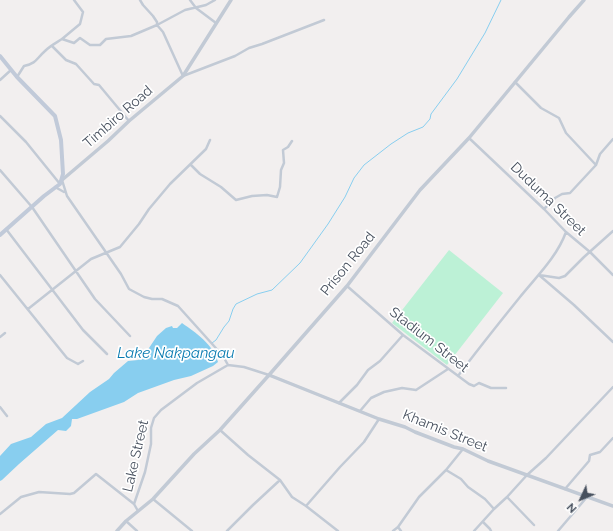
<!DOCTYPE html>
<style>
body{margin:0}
#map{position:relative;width:613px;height:531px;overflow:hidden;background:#f2efef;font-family:Raleway,sans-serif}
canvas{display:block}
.north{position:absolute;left:561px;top:479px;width:40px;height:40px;-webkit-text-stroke:3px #fff;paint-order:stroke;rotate:226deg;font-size:11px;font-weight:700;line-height:16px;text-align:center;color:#47505e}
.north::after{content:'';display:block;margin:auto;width:14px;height:18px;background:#47505e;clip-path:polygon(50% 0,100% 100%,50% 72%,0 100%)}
</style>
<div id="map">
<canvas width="613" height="531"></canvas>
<div class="north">N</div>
</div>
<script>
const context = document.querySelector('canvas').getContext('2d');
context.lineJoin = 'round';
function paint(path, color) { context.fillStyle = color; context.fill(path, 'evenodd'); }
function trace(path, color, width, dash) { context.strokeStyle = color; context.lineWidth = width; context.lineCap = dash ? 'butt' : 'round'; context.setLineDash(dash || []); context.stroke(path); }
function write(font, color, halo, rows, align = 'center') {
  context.font = font + ' Raleway,sans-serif'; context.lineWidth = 3.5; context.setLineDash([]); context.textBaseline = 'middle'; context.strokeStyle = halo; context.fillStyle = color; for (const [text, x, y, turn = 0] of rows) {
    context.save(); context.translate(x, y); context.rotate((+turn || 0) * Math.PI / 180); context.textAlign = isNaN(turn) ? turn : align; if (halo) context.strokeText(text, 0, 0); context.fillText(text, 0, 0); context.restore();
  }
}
paint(new Path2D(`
 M449,250L503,293L447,365L392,323Z`), '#bcf1d6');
paint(new Path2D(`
 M182,323C196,333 213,344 218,362L213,366L191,376L174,380L138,393L124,402L77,419H72L71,426L66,431L58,430L19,464L2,480L0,481V456L11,444L31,437L46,424L62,418L90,392L109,379L114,373L128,361L138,360L145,354L157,336L166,328L172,326L173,328H177Z`), '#88ceef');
trace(new Path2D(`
 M212,343L216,340L224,327L229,321L233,309L236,304L257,294L272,290L300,263L328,224L345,197L354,178L364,165L391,144L408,133L423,127L430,119L431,114L457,79L485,33L501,0`), '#88ceef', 1);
trace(new Path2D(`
 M74,0L83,12L80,24L62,39L74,43L80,38L90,45H100L106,39L131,36L157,25L185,10L206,5L215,0
 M140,0L143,5L153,16L157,22V25L163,32L183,76L235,56L249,48L262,44L324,20
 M190,0L196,8L216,23
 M52,46L66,60L76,64L94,84L99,85L129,121
 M17,77L24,66C37,63 36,59 45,51C50,46 56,43 62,39
 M0,80L11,70
 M515,82L541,108L559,118L566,133L596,165
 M0,116L26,142L60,184
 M469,138L544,209L566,232L590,252L613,275
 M191,165L200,174L221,187L236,200L252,196L267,195L277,197L280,187L281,170L284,163L283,150L288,147L292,141
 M0,170L32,207L95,299L130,336
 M62,180L67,196L121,274L129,289L144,297L152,299H162L178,306L223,356L228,365
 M55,187L64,192
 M544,209L555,198L562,194L570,193L596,165L600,154L613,139
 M6,229L83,330L107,354
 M0,275L67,358L78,364L83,361
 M539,275L574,305L613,342
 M539,275L559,278L565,276L584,257L613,231
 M347,286L403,335L469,384L474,386L479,383L491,388H506
 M28,309L91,259L120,247L139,224L149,209L170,184L206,149L210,140
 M0,337L5,333
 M458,376C478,349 499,323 520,297C536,277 557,257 566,232
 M339,403L357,385L368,370L380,361L403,335
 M0,407L7,416
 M360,411L371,398L384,392L402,388L416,390L448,369
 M220,430L248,455L280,480L292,497L306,506L338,531
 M446,470L461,479L468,487L485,499L494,509
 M565,489L589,461L590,455L600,452L613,438
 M507,497L534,525
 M153,499L192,531
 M306,506L340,467L364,442L379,419
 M138,511L134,504L145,472L151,444V428L154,418L161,410L197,383L228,365L244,367L269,375
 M0,514L21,497L39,492L70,494L74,493L96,474L134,504
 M126,521L137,531
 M483,522L490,529L491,531
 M398,527L401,531
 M227,531L253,505L280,480
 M393,531L398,527L419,497L446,470L463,449
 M474,531L494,509L507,497L527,475L546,458L613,387
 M558,531L587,497`), '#c2cad5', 2.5);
trace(new Path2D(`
 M62,180L108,141L129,121L183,76L231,0
 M269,375L379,419L405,427L415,432L454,447L463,449L488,461L613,506
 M117,531L126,521L153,499L194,454L220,430L269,375L347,286L420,190L469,138L569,17L584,0`), '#c2cad5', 3.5);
trace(new Path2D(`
 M0,56L17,77L55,116L61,140L63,174L60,184L44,196L0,235`), '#c1cad9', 4);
write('14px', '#47505e', '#fff', [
 ["Timbiro Road",118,117,-41],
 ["Duduma Street",548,199,44],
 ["Prison Road",348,264,-51],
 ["Stadium Street",429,340,38],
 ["Khamis Street",445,431,22],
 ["Lake Street",136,456,-77]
]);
write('italic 15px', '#077ab0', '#fff', [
 ["Lake Nakpangau",176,353]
]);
</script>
